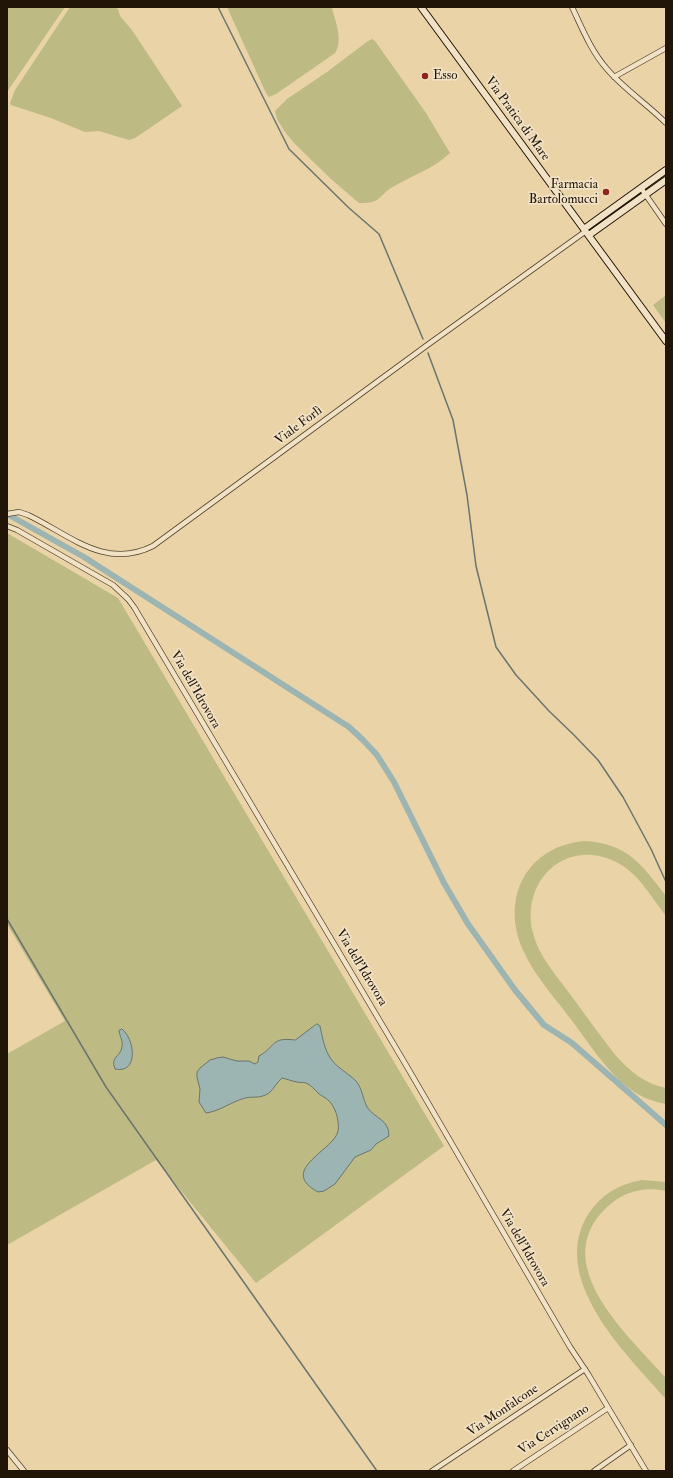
<!DOCTYPE html>
<meta charset="utf-8">
<style>
body{margin:0}
#map{position:relative;width:673px;height:1478px;overflow:hidden;background:#e9d3a7;font-family:"IM FELL Double Pica",serif}
canvas{display:block}
.frame{position:absolute;inset:0;border:8px solid #211507;pointer-events:none}
</style>
<div id="map">
<canvas width="673" height="1478"></canvas>
<div class="frame"></div>
</div>
<script>
const context = document.querySelector('canvas').getContext('2d');
context.lineJoin = 'round';
function paint(path, color) { context.fillStyle = color; context.fill(path, 'evenodd'); }
function trace(path, color, width, dash) { context.strokeStyle = color; context.lineWidth = width; context.lineCap = dash ? 'butt' : 'round'; context.setLineDash(dash || []); context.stroke(path); }
function write(font, color, halo, rows, align = 'center') {
  context.font = font + ' "IM FELL Double Pica",serif'; context.lineWidth = 3.5; context.setLineDash([]); context.textBaseline = 'middle'; context.strokeStyle = halo; context.fillStyle = color; for (const [text, x, y, turn = 0] of rows) {
    context.save(); context.translate(x, y); context.rotate((+turn || 0) * Math.PI / 180); context.textAlign = isNaN(turn) ? turn : align; if (halo) context.strokeText(text, 0, 0); context.fillText(text, 0, 0); context.restore();
  }
}
paint(new Path2D(`
 M7,7H65L7,92Z
 M70,7H112L118,9L120,16L132,30L182,106L135,138L129,140L99,131L85,132L51,118L11,105L10,103L15,90Z
 M227,7H333L332,9C336,22 343,41 335,53L276,94L269,97L266,93Z
 M372,39L375,41L426,113L450,153C434,169 410,176 391,188C386,191 382,196 377,200C372,203 365,203 359,203L331,179L294,143L285,132L277,119L275,111L287,99L327,72L368,41Z
 M666,295V323L653,305Z
 M7,533L118,598L444,1146L256,1283L156,1160L7,1245V1054L65,1021L7,924Z
 M586,841C628,844 642,865 666,896V916C652,898 639,874 618,863C567,836 520,880 533,933C538,954 554,973 567,990C583,1012 599,1034 616,1056C630,1071 645,1084 666,1088V1104C621,1097 598,1055 573,1022C556,999 535,977 523,950C500,898 527,845 586,841Z
 M642,1180L666,1182V1191C644,1186 623,1192 607,1207C546,1264 629,1336 666,1378V1399C626,1354 547,1278 589,1213C602,1194 619,1184 642,1180Z`), '#bdba83');
const water = new Path2D(`
 M317,1024L320,1026C322,1036 324,1047 329,1056C335,1067 347,1072 356,1081C362,1088 363,1099 367,1107C375,1119 389,1119 389,1136L376,1144L371,1150L355,1157L335,1184L324,1191L318,1192C279,1171 329,1152 337,1134C341,1126 336,1108 330,1102C327,1098 321,1096 318,1093C314,1089 311,1085 306,1083C303,1082 300,1083 297,1082C291,1081 287,1079 282,1078C276,1083 274,1089 269,1093C260,1099 254,1096 245,1098C231,1102 220,1111 206,1113L199,1102L200,1089L197,1077V1072L200,1068L210,1060L217,1058L223,1057L237,1061H249L255,1064L258,1062L259,1056C277,1046 270,1037 295,1040Z
 M122,1029C135,1039 139,1074 115,1069C110,1056 120,1058 122,1047C123,1040 120,1037 119,1031Z`);
paint(water, '#9cb5b3');
trace(water, '#6b756e', 1);
trace(new Path2D(`
 M218,7L289,149L349,208L379,234L423,339
 M428,353L453,420L467,495L476,566L496,647L516,675L549,711L574,735L598,760L623,797L651,849L666,882
 M7,919L106,1087L377,1471`), '#6b756e', 1.5);
trace(new Path2D(`
 M7,514L84,557L349,727L363,740L377,755L394,782L444,883L468,924L515,990L544,1025L572,1043L666,1125`), '#9cb5b3', 6);
const street = new Path2D(`
 M572,7C582,28 591,51 607,69C624,89 647,104 666,123
 M614,77L666,48
 M641,188L666,224
 M7,514L19,512L28,515C70,535 105,570 153,546L426,346L586,231
 M7,526L17,530L113,585L128,599L134,607L406,1065L570,1347L588,1374L646,1471
 M7,1450L24,1471
 M432,1471L585,1369
 M513,1471L608,1408
 M594,1471L631,1445`);
const secondary = new Path2D(`
 M421,7L666,341
 M584,229L666,170
 M589,235L666,180`);
trace(street, '#53442f', 6);
trace(secondary, '#211507', 8);
trace(street, '#f1e2c6', 4.5);
trace(secondary, '#f1e2c6', 6);
for (const [x, y, r, color] of [
 [425,76,4,"#8f2418"],
 [606,192,4,"#8f2418"]
]) { const dot = new Path2D(); dot.arc(x, y, r, 0, 2 * Math.PI); context.fillStyle = color; context.fill(dot); trace(dot, '#f1e2c6', 1.5); }
write('13px', '#211507', '#f1e2c6', [
 ["Esso",433,76],
 ["Farmacia",598,185,"right"],
 ["Bartolomucci",598,200,"right"]
], 'left');
write('13px', '#211507', '#f1e2c6', [
 ["Via Pratica di Mare",517,119,54],
 ["Viale Forlì",299,426,-37],
 ["Via dell'Idrovora",195,690,60],
 ["Via dell'Idrovora",361,968,59],
 ["Via dell'Idrovora",524,1248,60],
 ["Via Monfalcone",503,1411,-34],
 ["Via Cervignano",554,1430,-33]
]);
</script>
